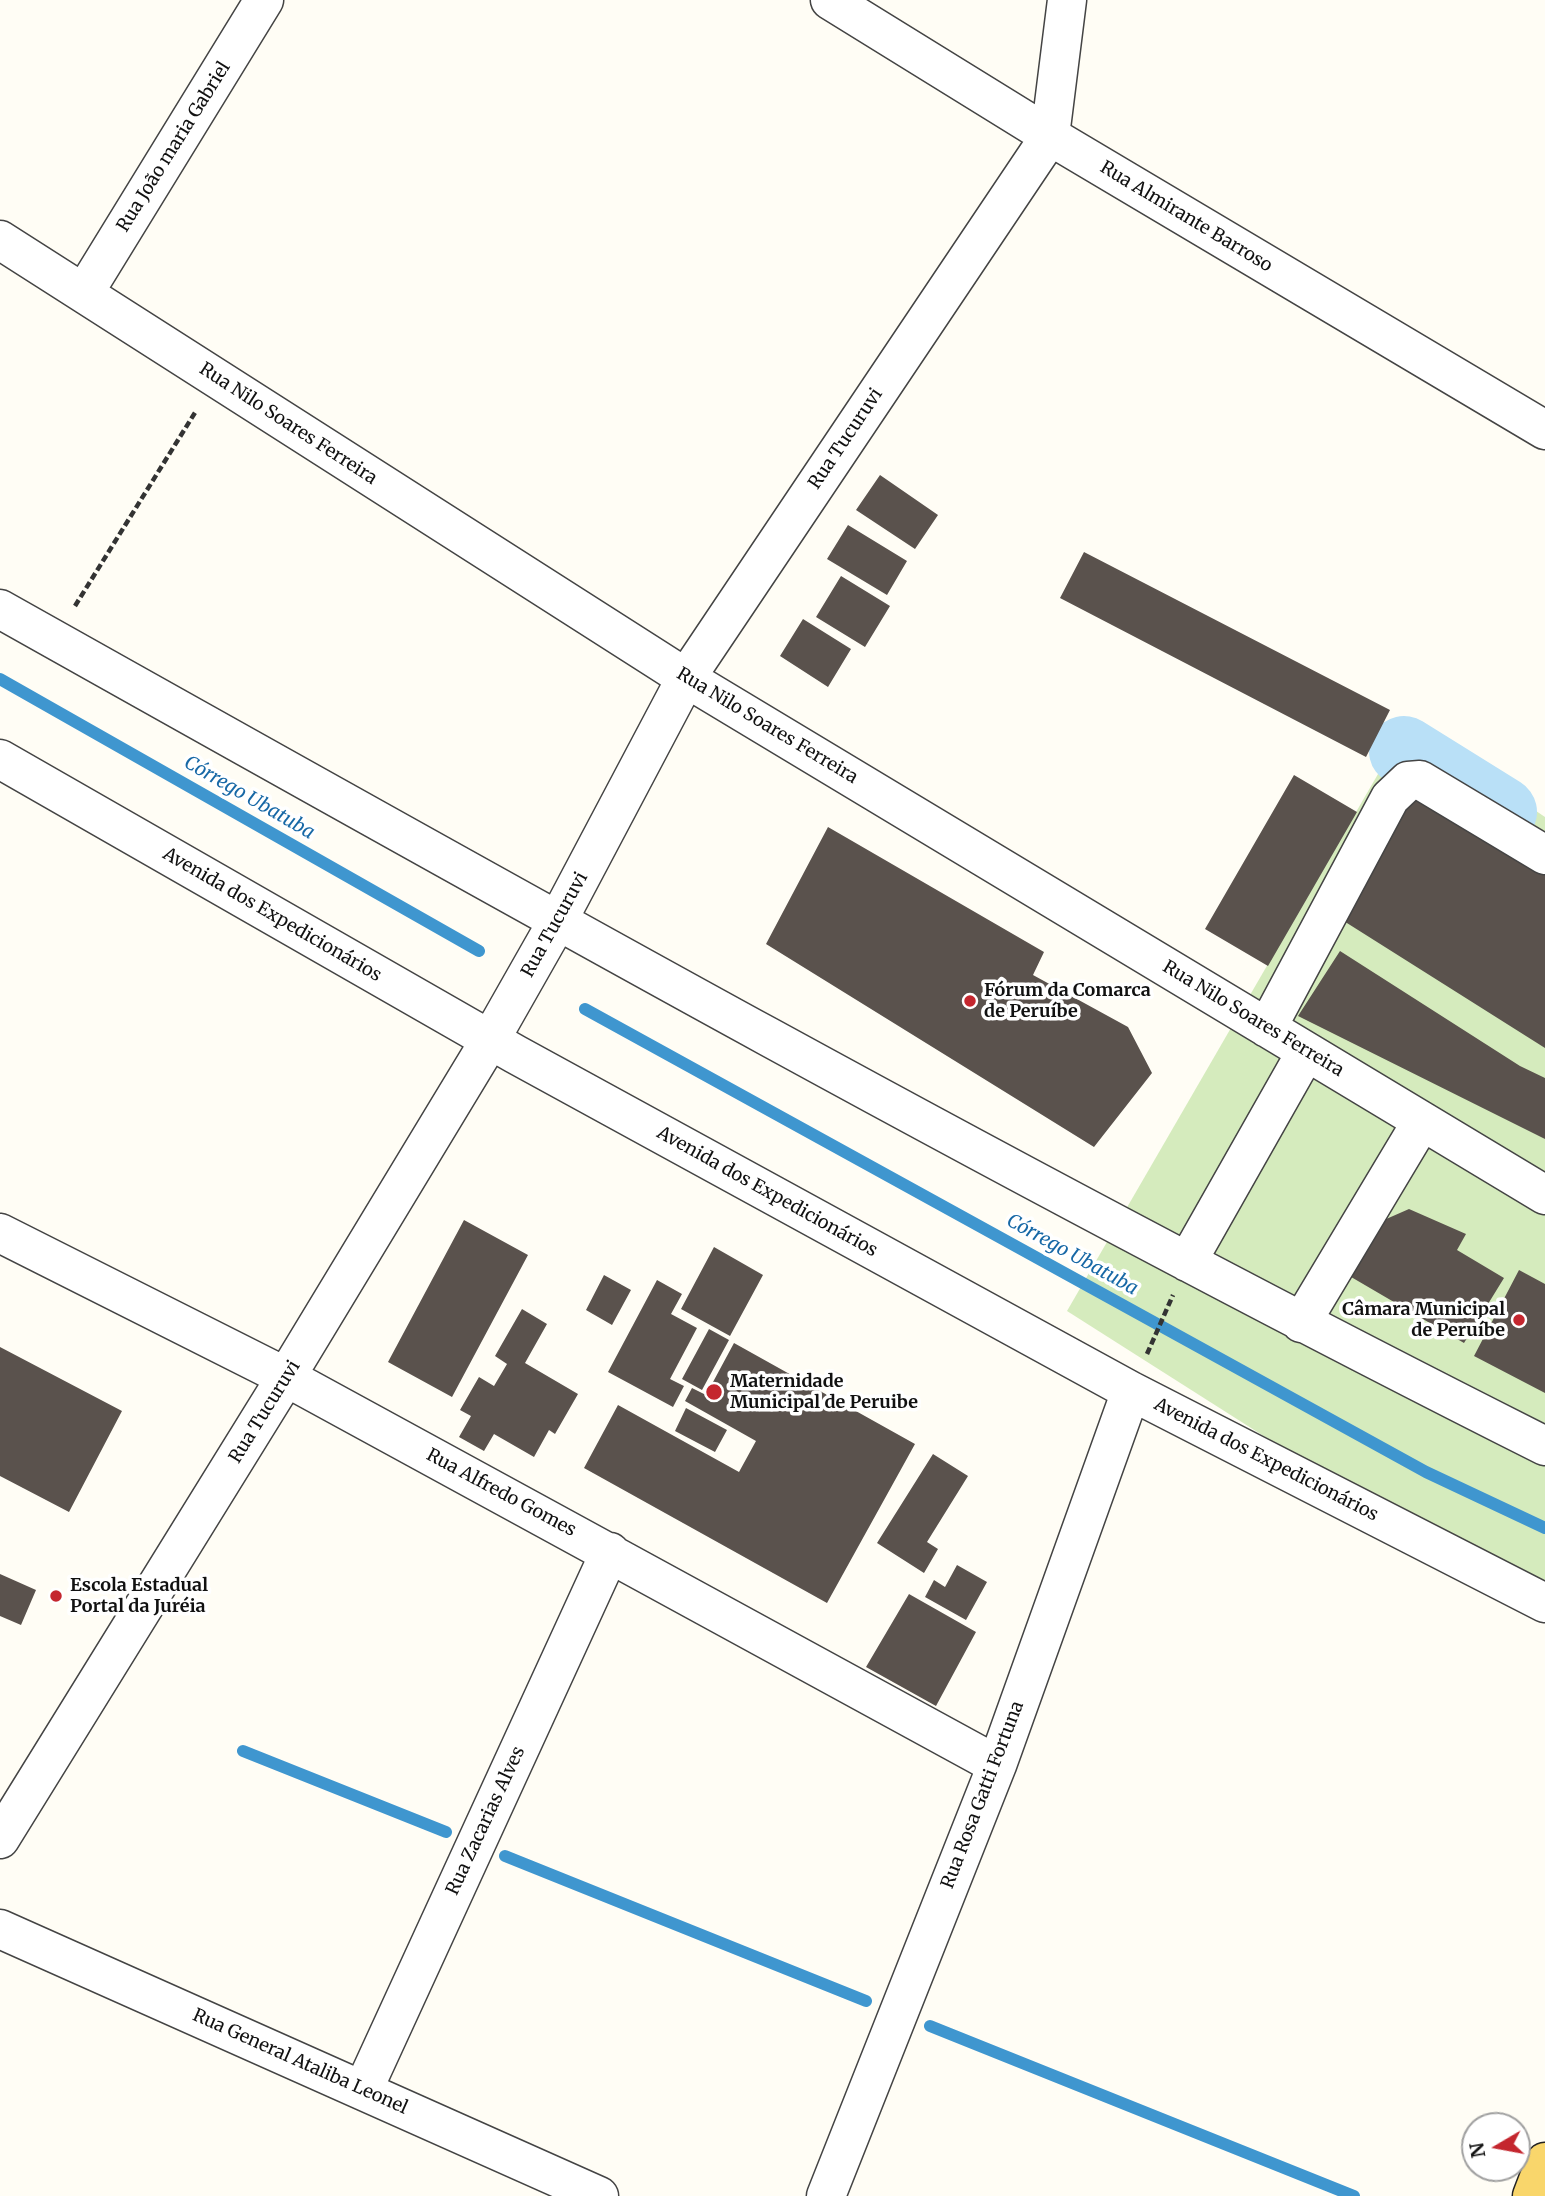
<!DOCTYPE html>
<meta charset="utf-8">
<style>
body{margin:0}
#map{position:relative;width:1545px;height:2196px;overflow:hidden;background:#fffdf5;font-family:Merriweather,serif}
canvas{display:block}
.north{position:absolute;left:1461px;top:2112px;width:70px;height:70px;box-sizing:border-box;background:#fff;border:2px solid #a0a0a0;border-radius:50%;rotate:260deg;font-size:19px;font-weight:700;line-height:28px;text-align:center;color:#111}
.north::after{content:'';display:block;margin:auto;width:24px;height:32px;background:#c4262e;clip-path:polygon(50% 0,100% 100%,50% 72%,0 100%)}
</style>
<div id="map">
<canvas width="1545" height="2196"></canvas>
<div class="north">N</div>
</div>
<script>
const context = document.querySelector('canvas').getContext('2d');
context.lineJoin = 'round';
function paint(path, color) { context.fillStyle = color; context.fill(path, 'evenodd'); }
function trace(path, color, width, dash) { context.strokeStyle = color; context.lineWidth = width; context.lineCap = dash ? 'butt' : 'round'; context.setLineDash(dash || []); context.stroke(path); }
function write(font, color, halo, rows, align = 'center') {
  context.font = font + ' Merriweather,serif'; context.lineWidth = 7; context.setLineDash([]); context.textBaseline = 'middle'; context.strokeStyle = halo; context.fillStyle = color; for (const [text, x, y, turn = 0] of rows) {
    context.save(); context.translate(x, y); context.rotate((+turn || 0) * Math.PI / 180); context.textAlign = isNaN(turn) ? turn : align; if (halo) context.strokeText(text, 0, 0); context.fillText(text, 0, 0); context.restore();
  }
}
paint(new Path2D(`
 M1407,724L1545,817V1598L1336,1482L1067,1311Z`), '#d5ebbd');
trace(new Path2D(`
 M0,679L479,951
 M585,1009L1426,1472L1545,1528
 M243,1751L446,1832
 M505,1856L866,2001
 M930,2026L1354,2196`), '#3f96cf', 12);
trace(new Path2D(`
 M1404,751L1502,812`), '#b9e0f7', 70);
paint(new Path2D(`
 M880,475L938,515L915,549L856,510Z
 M848,525L907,561L887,595L827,559Z
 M1084,552L1390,710L1366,757L1060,598Z
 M841,576L890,606L865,647L816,617Z
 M803,619L851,649L828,687L780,656Z
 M1294,775L1357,812L1268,966L1205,929Z
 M1415,782L1545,863V1048L1339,918Z
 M828,827L1044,952L1033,975L1128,1027L1152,1073L1094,1147L766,944Z
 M1340,951L1520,1066L1545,1078V1139L1298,1016Z
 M1409,1209L1466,1234L1457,1250L1504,1278L1464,1343L1346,1274L1368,1227Z
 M464,1220L528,1255L452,1397L388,1362Z
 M714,1247L763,1275L730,1336L681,1309Z
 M1519,1270L1545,1284V1393L1474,1356Z
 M604,1275L631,1290L612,1325L586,1310Z
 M657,1280L682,1294L671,1314L697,1328L670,1379L684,1386L673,1407L608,1372Z
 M522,1309L547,1324L525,1363L578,1394L555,1434L549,1430L534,1457L494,1434L484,1451L459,1437L471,1416L460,1410L479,1377L494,1386L507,1364L495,1356Z
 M709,1329L729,1340L702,1390L682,1379Z
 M734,1343L915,1444L827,1603L584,1468L618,1405L739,1472L756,1441L685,1401L692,1388L706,1395Z
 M0,1347L122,1411L69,1512L0,1476Z
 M686,1408L727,1430L715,1452L675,1431Z
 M933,1454L968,1476L927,1542L938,1549L924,1573L877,1543Z
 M957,1565L987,1582L966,1620L925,1597L934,1580L945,1587Z
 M0,1574L36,1590L21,1625L0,1616Z
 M909,1594L976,1632L936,1706L866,1667Z`), '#5a524d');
const minor = new Path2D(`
 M830,0L1050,136L1545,430
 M0,240L686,678L1545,1195
 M84,293L264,0
 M0,609C511,896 1022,1183 1545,1446
 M0,759L515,1054L1131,1391L1545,1603
 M1267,1028L1390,798L1408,781L1420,780L1545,855
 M0,1233L286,1377L997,1765
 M1187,1262L1306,1052
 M1301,1323L1422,1121
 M0,1839L286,1377L490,1040L557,922L686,678L1050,136L1067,0
 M0,1929L599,2196
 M363,2090L610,1552
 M826,2196L997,1765L1131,1391`);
const major = new Path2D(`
 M1532,2196L1545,2162`);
trace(minor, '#444', 41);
trace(major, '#222', 41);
trace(new Path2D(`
 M75,606L196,411
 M1147,1354L1173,1295`), '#333', 4.5, [7, 3.5]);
trace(minor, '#fff', 38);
trace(major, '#f9d66b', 38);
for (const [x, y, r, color] of [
 [970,1001,7,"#c4262e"],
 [1519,1320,7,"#c4262e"],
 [714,1392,9,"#c4262e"],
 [56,1596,7,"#c4262e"]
]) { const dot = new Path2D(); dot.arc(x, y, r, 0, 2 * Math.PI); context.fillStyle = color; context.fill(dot); trace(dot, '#fff', 2.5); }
write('18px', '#111', '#fff', [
 ["Rua João maria Gabriel",174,147,-58],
 ["Rua Almirante Barroso",1186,217,31],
 ["Rua Nilo Soares Ferreira",288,424,33],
 ["Rua Tucuruvi",846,439,-56],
 ["Rua Nilo Soares Ferreira",767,726,31],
 ["Avenida dos Expedicionários",272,915,30],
 ["Rua Tucuruvi",555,925,-61],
 ["Rua Nilo Soares Ferreira",1253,1019,31],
 ["Avenida dos Expedicionários",767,1192,29],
 ["Rua Tucuruvi",265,1412,-58],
 ["Avenida dos Expedicionários",1266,1460,27],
 ["Rua Alfredo Gomes",501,1493,28],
 ["Rua Rosa Gatti Fortuna",983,1795,-69],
 ["Rua Zacarias Alves",486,1821,-65],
 ["Rua General Ataliba Leonel",300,2062,24]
]);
write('bold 18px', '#111', '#fff', [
 ["Fórum da Comarca",984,991],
 ["de Peruíbe",984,1012],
 ["Câmara Municipal",1505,1310,"right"],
 ["de Peruíbe",1505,1331,"right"],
 ["Maternidade",730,1382],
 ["Municipal de Peruibe",730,1403],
 ["Escola Estadual",70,1586],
 ["Portal da Juréia",70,1607]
], 'left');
write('italic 19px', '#1768a6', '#fff', [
 ["Córrego Ubatuba",249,798,30],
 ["Córrego Ubatuba",1072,1255,29]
]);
</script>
